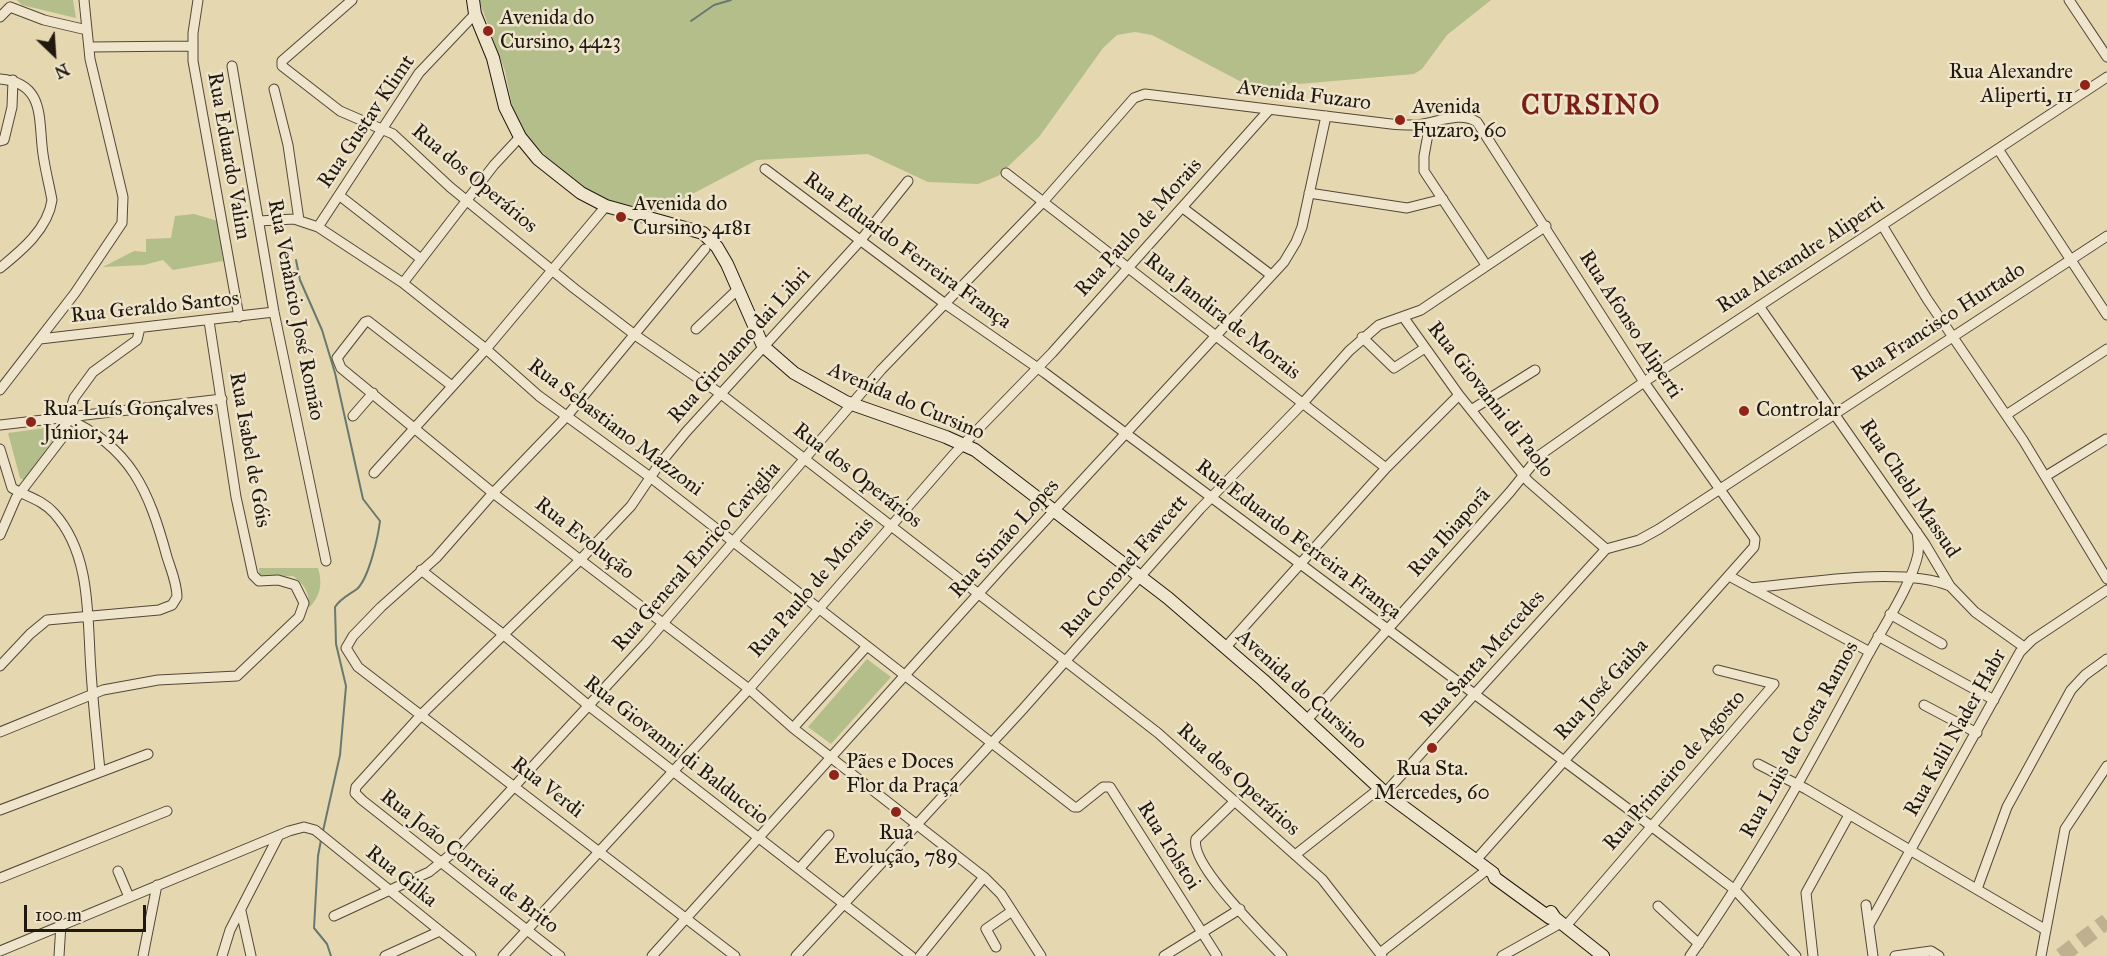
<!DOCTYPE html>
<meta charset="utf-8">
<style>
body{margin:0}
#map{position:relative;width:2107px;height:956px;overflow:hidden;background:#e5d7b0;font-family:"IM FELL Great Primer",serif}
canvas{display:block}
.north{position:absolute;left:24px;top:24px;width:60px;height:60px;-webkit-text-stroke:4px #eee5cc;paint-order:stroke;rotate:155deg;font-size:16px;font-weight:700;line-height:24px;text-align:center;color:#211810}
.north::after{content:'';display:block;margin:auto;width:21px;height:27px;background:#211810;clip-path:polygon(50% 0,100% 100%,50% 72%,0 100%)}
.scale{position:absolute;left:24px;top:905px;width:122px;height:27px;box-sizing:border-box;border:3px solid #211810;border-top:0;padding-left:8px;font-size:18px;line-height:21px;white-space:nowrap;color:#211810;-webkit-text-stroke:4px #eee5cc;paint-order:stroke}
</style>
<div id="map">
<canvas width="2107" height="956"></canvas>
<div class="north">N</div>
<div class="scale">100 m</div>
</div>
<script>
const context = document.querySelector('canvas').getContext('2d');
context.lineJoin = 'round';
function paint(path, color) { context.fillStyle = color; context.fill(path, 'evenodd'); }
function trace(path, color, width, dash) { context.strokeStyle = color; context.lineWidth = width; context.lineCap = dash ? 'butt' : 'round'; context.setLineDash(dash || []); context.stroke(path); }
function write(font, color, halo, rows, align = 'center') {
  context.font = font + ' "IM FELL Great Primer",serif'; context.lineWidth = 5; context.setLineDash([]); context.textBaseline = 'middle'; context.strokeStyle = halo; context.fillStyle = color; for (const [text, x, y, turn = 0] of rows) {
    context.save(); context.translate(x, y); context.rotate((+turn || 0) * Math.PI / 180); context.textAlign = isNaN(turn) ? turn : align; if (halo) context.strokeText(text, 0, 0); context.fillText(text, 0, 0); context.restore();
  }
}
paint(new Path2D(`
 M17,0H73L76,18L22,5Z
 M479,0H1491L1447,35L1422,69L1414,74L1253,88L1152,35L1135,32L1117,35L1103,48L1039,137L998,176L978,184L928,182L868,154L757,160L658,212L608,200L585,188L557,167L527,137L514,115L505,71Z
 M194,214L218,221L223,261L173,270L163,260L144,265L103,267L134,251L146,252V239L171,238L175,216Z
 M53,427L56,436L24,480L20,478L8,433Z
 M259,568H318C323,585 320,596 309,608C309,592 306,586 293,576L259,578Z
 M867,659L891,677L831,744L808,727Z`), '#b4be8b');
trace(new Path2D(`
 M691,21L714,5L731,0
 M296,260L300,280L322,330L335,373L363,499L380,521C378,537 369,578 357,589C349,595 341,598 335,607L336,644L346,686L340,755L323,831
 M321,840L318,856L314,928L327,944L331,956`), '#677970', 2);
trace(new Path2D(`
 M2061,956L2107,921`), '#beb190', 16, [16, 8]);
const street = new Path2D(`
 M198,0L193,33V61L239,317
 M352,0L282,61V66L340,111L393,134L450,187L575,289L635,335L721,394L1158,733L1322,879L1382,956
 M2069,0L2107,57
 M10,7L44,20L87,30
 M0,17L10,7
 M90,47L192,46
 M232,66L274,312L326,561
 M0,79C46,83 38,120 43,154C45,169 49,184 52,200C48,229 21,251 0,268
 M274,89L288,145L299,220
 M1430,123L1424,156V171L1486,265
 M0,141L4,140L12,107L13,80
 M1998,149L2107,315
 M765,169L944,303L1045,373L1651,826L1735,890L1796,956
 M1006,173L1386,468
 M1309,193L1407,208L1443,199
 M340,196L421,259
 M1183,208L1271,275
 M259,221L294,219L318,227L403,283L486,349L539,396L650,477L1074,807H1078L1103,787H1110L1217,956
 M1882,225L1927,299L2023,440L2107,579
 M318,227L419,73L475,14
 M705,249L567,416L493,493L436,558L381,607L353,636L346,648L358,667L735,956
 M403,283L494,165L520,137
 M1759,306L1925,544L1950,586L1975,612L2024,647
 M1404,318L1459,395L1528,481L1606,549
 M696,329L737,290
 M1362,337L1394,368L1425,348
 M40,339L274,312
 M452,386L368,321L365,322L337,358L341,368L493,493L749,689L793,728L984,877L1001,894L1041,956
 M0,390L75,293L122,223L123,197L90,59L84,0
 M1471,410L1535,370
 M2006,415L2107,349
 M353,416L373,393
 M0,425L222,399
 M0,449L12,488C27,497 41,499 54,513C92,555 87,618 91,671C93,704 97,738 100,771
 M374,473L486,349L606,206
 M2046,476L2106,439
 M0,535L16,498L62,438L74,398L93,372L137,340L140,328
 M1606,549L1639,540L1659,529L2107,236
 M421,570L504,635L589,706L911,956
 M1729,576L1870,652
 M1751,588C1805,583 1901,566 1950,586
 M1890,614L1942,644
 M1878,636L1994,700
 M1225,648L1386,468L1459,395
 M0,666L30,634L47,620L159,610L172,605L177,597C177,583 171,570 167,557C149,491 131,447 66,418
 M1924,705L1977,733
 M1306,721L1510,492L1540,455L1644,382L2107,77
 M793,728L867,646
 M0,732L103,690L158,680L237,676L299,617L304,603L295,585L278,580L259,581L253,575L236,497L209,321
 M1758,764L1806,789L2046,930
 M1385,793L1606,549
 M1235,801L1196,839C1189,864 1263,935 1282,956
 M0,810L148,754
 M1295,855L1380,788
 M799,869L829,835
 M118,871L129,897
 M0,878L167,811
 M1977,889L2007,807L2071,690L2085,675L2107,659
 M1866,905L1873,956
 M1658,906L1699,944
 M241,911L251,956
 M334,916L429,872L455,851L646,643L881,370L1043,202L1134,98L1145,94L1391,124C1399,125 1407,125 1415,125C1434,124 1460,110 1477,122L1644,382L1755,539L1754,547L1476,860
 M1869,925L2020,652L2032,640L2107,590
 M1565,927L1774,684L1718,670
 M996,947L986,929L1012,911
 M0,951L289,831L304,827L315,830L471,956
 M1380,953L1488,869
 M59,956L61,924
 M143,956L157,885
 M222,956L230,930L279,835
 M385,956L440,931
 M503,956L749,689L954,454L1052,353L1269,110
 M560,956L362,800L355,793L356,787L422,714L580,560L631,506L658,466L686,432L860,241L908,181
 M652,956L1006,563L1284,262L1296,242L1302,227L1326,116
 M796,956L1023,709L1200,509L1303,403L1349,351L1379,325L1421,310L1546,226
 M920,956L984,877
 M1164,956L1240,909
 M1502,956L1561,923
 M1690,956C1757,861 1813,759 1867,657C1882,629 1912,584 1918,554C1919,547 1918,539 1917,532
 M1813,956L1806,893L1849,815
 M1895,956L1931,951L1939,956
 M2041,956L2065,829L2107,766`);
const secondary = new Path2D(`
 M473,0L475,14L493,58L505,107L520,137L538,159L581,193L606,206L703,233L717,247L727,264L763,346L794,373L846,402L946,437L975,450L1168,598L1263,680L1385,793L1493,873L1495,878L1550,918H1555
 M1551,912L1555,918L1603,956`);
trace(street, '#524838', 11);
trace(secondary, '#211810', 14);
trace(street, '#eee5cc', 9);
trace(secondary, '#eee5cc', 12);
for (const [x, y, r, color] of [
 [488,31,6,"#8f2418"],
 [2085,85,6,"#8f2418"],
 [1400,120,6,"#8f2418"],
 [621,217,6,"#8f2418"],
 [1744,411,6,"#8f2418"],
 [31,422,6,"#8f2418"],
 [1432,748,6,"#8f2418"],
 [834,775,6,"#8f2418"],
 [896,812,6,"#8f2418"]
]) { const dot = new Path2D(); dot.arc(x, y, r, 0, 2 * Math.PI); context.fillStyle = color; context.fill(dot); trace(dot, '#eee5cc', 2); }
write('21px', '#211810', '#eee5cc', [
 ["Avenida do",500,19],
 ["Cursino, 4423",500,43],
 ["Rua Alexandre",2073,73,"right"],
 ["Aliperti, 11",2073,97,"right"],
 ["Avenida",1412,108],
 ["Fuzaro, 60",1412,132],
 ["Avenida do",633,205],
 ["Cursino, 4181",633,229],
 ["Rua Luís Gonçalves",43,410],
 ["Júnior, 34",43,434],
 ["Controlar",1756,411],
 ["Pães e Doces",846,763],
 ["Flor da Praça",846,787],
 ["Rua Sta.",1432,770,"center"],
 ["Mercedes, 60",1432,794,"center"],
 ["Rua",896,834,"center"],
 ["Evolução, 789",896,858,"center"]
], 'left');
write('21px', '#211810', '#eee5cc', [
 ["Avenida Fuzaro",1304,96,7],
 ["Rua Gustav Klimt",367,122,-56],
 ["Rua Eduardo Valim",228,156,80],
 ["Rua dos Operários",474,179,40],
 ["Rua Paulo de Morais",1139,228,-48],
 ["Rua Eduardo Ferreira França",907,251,36],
 ["Rua Alexandre Aliperti",1801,256,-33],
 ["Rua Geraldo Santos",155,308,-6],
 ["Rua Venâncio José Romão",295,310,79],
 ["Rua Jandira de Morais",1222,317,38],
 ["Rua Francisco Hurtado",1939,323,-33],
 ["Rua Afonso Aliperti",1630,325,57],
 ["Rua Girolamo dai Libri",740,346,-48],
 ["Rua Giovanni di Paolo",1490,400,52],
 ["Avenida do Cursino",906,402,23],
 ["Rua Sebastiano Mazzoni",615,428,37],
 ["Rua Isabel de Góis",249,450,80],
 ["Rua dos Operários",857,476,38],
 ["Rua Chebl Massud",1909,489,56],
 ["Rua Ibiaporã",1450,533,-48],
 ["Rua Evolução",584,539,38],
 ["Rua Simão Lopes",1005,539,-48],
 ["Rua Eduardo Ferreira França",1298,540,37],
 ["Rua General Enrico Caviglia",697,557,-49],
 ["Rua Coronel Fawcett",1125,567,-49],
 ["Rua Paulo de Morais",812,588,-49],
 ["Rua Santa Mercedes",1483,659,-48],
 ["Avenida do Cursino",1301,690,42],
 ["Rua José Gaiba",1602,690,-48],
 ["Rua Kalil Nader Habr",1956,733,-61],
 ["Rua Luis da Costa Ramos",1800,740,-61],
 ["Rua Giovanni di Balduccio",676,751,38],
 ["Rua Primeiro de Agosto",1675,771,-49],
 ["Rua dos Operários",1238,780,42],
 ["Rua Verdi",547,788,38],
 ["Rua Tolstoi",1168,846,58],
 ["Rua João Correia de Brito",469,862,38],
 ["Rua Gilka",401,877,39]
]);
context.letterSpacing = '1.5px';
write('bold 27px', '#7a1f14', '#eee5cc', [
 ["CURSINO",1591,107]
]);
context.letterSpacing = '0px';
</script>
